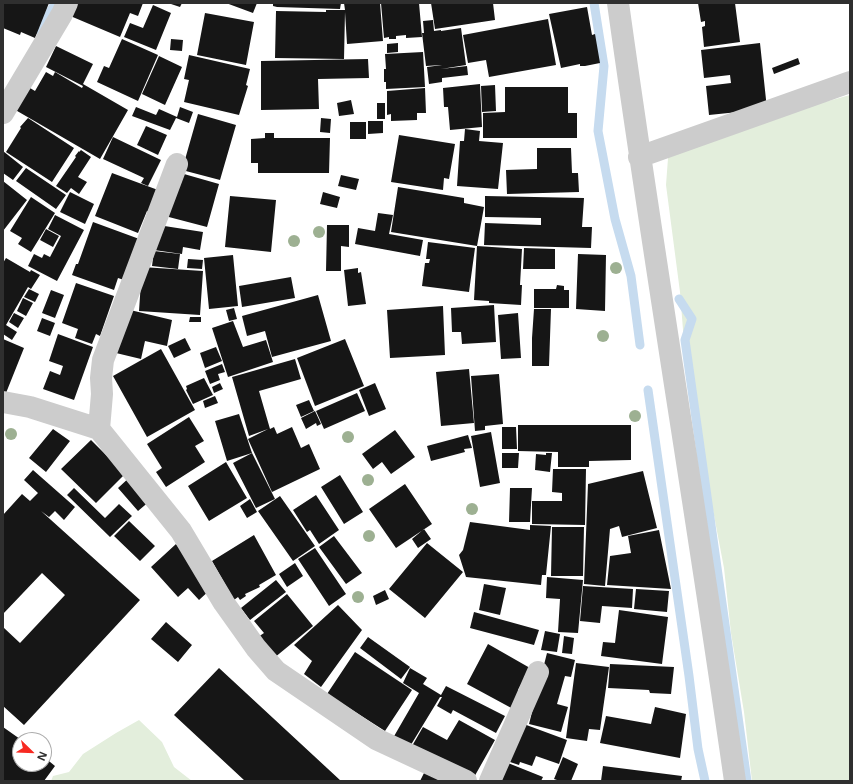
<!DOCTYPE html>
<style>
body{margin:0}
#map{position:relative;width:853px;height:784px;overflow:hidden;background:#fff;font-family:"Noto Sans",sans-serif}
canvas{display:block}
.frame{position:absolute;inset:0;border:4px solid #2f2f2f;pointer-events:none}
.north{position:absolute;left:12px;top:732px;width:40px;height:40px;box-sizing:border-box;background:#fff;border:1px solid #acacac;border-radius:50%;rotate:113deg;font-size:11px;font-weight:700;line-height:16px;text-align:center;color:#2f2f2f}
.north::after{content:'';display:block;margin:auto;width:14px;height:18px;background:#f72921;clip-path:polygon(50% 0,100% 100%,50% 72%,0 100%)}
</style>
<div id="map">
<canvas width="853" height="784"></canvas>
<div class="frame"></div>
<div class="north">N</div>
</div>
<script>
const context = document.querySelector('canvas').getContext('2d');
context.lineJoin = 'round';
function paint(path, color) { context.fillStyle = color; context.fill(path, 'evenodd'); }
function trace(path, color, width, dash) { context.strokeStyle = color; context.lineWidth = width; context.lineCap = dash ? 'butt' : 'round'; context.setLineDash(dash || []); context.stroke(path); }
paint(new Path2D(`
 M850,95V781H752L744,712L731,633L724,568L712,505L696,454L698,409L685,355L680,292L666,185L669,145Z
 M139,720L162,742L174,767L192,781H51L53,776L69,772L83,754L116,733Z`), '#e3eedc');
trace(new Path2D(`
 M594,3L604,66L598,131L615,219L631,276L640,345
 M40,31L55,3
 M679,299L692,319L685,340L747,781
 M648,390L689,676L698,749L705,781`), '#c6dbef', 9);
paint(new Path2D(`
 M3,3H49L35,38L21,32L20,35L3,28Z
 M73,3H143L138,16L130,13L120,37L68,15Z
 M168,3H182L180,7Z
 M226,3H257L253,13Z
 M273,3H341L340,9L277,7L273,6Z
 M344,3H380L383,41L347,44L345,12L344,59L275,58L276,11L326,12V10H345Z
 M381,3H419L422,37L406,38V35L396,36V39H389V37L384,38Z
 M431,3H493L495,20L435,29Z
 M698,3H735L740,42L704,47L702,27L705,26V21L701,22Z
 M153,5L171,13L156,50L124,37L130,23L143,28Z
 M587,7L592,35L595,34L600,63L585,66H580V64L561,68L549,14Z
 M205,13L254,22L246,65L197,55Z
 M548,19L556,65L489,77L486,60L468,63L463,35Z
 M433,20L434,31L441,30V31L461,28L466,65L441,69L467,66L468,75L442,78V82L429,84L427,67L442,65L426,66L422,33H424L423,21Z
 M122,39L158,55L138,101L97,82L104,66L109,68Z
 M171,39L183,40L182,51L170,50Z
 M398,43V52L387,53V44Z
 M760,43L767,109L709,115L706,86L731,83L730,75L704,78L701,50Z
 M56,46L93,64L83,84L128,110L100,159L12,108L25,85L35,91L46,72L53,76L55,72L82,88L83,86L46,67Z
 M423,52L425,87L386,89V82H384V69H386L385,54Z
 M189,55L250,69L246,85L248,86L239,115L184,102L189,80L184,79Z
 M159,56L182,67L165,105L142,94Z
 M798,58L800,64L774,74L772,68Z
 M368,59L369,78L318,79L319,109L261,110V61Z
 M480,84L482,127L450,130L448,107H444L443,88Z
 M495,85L496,111L482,112L481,86Z
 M505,87H568V113H577V138H483V113L505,112Z
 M425,88L426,113H417V120L391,121V114L387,115V91Z
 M351,100L354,114L339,116L337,103Z
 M377,103H385V119H377Z
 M136,107L156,115L159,109L177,117L180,107L193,112L189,123L176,118L170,130L132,116Z
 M198,114L236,125L220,180L182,170Z
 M28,118L74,148L52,182L6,152L21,128L20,127Z
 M321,118L331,119L330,133L320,132Z
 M368,121H383V133L368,134Z
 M350,122H366V139H350Z
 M146,126L167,135L158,155L137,145Z
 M465,129L480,131L479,141L503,143L498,189L457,186L460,141H464Z
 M265,133H274V138H330L329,173H258V163H251V139L265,138Z
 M399,135L455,144L449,179L444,178L443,190L391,182Z
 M113,137L161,160L148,186L141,183L144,178L103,159Z
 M537,148H571L572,173H578L579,192L507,194L506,170L537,169Z
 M81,150L91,157L78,177L87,182L79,194L71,188L67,193L56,186L76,157L75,156L79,151V152Z
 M3,151L23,167L13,180L3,173Z
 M26,168L66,195L56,209L16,181Z
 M177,172L219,184L207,227L165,216Z
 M112,173L158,190L149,212L147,211L138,233L95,216Z
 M341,175L359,179L356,190L338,186Z
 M3,181L27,200L3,231Z
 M398,187L464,198V203L484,207L477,246L391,232Z
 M70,192L94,204L85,224L60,212Z
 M323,192L340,197L337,208L320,204Z
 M230,196L276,200L271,252L225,247Z
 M485,196L584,198L582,227H592L591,248L484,245L485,223L541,225V218L485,217Z
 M31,197L55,213L31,252L18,244L22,238L10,231Z
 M378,213L393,215L389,234L423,240L420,256L355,244L358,228L375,231Z
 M55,215L84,230L57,281L28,266L34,254L42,258L44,254L50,257L61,236L48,229Z
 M93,222L142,240L127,281L118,278L114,290L72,275L76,264H78Z
 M158,225L203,232L200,250L183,247L182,254L154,250Z
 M327,225H349V247L341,246V271H326Z
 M46,229L59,236L53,247L40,240Z
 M428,242L475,248L469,292L422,286L425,263H429L430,259H426Z
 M477,246L522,249L520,285H522L521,305L489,303V301L474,300Z
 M524,248L555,249V269H523Z
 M154,251L180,254L178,269L152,266Z
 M578,254L606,255L605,311L576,309Z
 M233,255L238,306L209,309L204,258Z
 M6,258L30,272L31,270L40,275L31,289L28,287L6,325L17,332L12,340L3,334V263Z
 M188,259L203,260L202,269L187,268Z
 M142,267L203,271L200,315L139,311Z
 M358,268V273L361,272L366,304L348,306L344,270Z
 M291,277L295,298L242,307L239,286Z
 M76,283L114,296L100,336L96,334L92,344L75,338L78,329L62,323Z
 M557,285L564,286V290H569V308H534V289H556Z
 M29,289L39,294L35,302L24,297Z
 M51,290L64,295L55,318L42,313Z
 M318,295L331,341L272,357L265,331L247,336L242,316Z
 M23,298L33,303L26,316L17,311Z
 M494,305L496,342L462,344L461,332H452L451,308Z
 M443,306L445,355L390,358L387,310Z
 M234,308L237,319L229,321L226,310Z
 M126,309L172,320L167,346L145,341L141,359L116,353Z
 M534,309H551L549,366H532V338Z
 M14,313L24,318L18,328L9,322Z
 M518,313L521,358L501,359L498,315Z
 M190,317H201V322H189Z
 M42,318L55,323L50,336L37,331Z
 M233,321L243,347L266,340L273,362L228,377L212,328Z
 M58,334L93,347L74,400L43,389L50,371L60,375L63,366L49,361Z
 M185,338L191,350L174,358L168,346Z
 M3,339L24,348L4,398H3Z
 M345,339L364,386L315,406L297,358Z
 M216,347L222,361L205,368L200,353Z
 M161,349L195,410L147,437L113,376Z
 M295,359L301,379L259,391L270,429L274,427L277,434L292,427L301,448L309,444L320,469L272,492L248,439L268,429L249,436L232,377Z
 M222,364L225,372L218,374L220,380L210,384L205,371Z
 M469,369L474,423L441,426L436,372Z
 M499,374L503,424L485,426V430L475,431L471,376Z
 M204,378L213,395L193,404L186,390L187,389L186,386Z
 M220,383L223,389L214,393L212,387Z
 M375,383L386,409L369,416L359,390Z
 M357,393L365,411L324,429L316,411Z
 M215,396L218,403L205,408L203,401Z
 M309,400L314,411L301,417L296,405Z
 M315,411L321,424L317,426L316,423L306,429L301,418Z
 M239,414L252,453L227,461L215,421Z
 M189,417L204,441L195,446L205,462L166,487L156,472L162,468L147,444Z
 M518,425H631V460L589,461V467H558V452L518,451Z
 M502,427H516L517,449H502Z
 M53,429L70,441L46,472L29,458Z
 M395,430L415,457L391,474L382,462L373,469L362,454Z
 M491,432L500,483L480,487L471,436Z
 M468,435L472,448L464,449L465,452L431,461L427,446Z
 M91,440L125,474L96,503L61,469Z
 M252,453L275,499L256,508L233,463Z
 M502,453H519L518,468H502Z
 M546,453H552L550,472L535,470L536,454L546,455Z
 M226,462L247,498L209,521L188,486Z
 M553,469H586L585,525L532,524V501H562V493L552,492Z
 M33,470L75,507L64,520L55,511L49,517L41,511L140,600L24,725L3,706V627L20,643L65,595L42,573L3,614V515L22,494L30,501L38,493L24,480Z
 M643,471L657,528L622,537L619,526L610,529L605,586L584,584L588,484Z
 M340,475L363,512L344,524L321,487Z
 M131,476L151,500L138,511L118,488Z
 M405,484L432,524L396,548L369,509Z
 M74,488L105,518L119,504L132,516L110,537L67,495Z
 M510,488H532L530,522H509Z
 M316,495L339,530L319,544L310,530L307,532L293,510Z
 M280,496L315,546L293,561L258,511Z
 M250,499L257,512L247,518L240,506Z
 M129,521L155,546L140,561L114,536Z
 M470,522L530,530V525L551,526L546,575H542L541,585L466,577L459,555L463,550Z
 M552,527H584L583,576H551Z
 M424,529L431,539L418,548L412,539Z
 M659,530L671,589L607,585L610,556L631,553L628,536Z
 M254,535L276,575L259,585L260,587L245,594L246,596L240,600L238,597L234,600L212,561Z
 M334,536L362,573L346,584L319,547Z
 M427,543L463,572L425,618L389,589Z
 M176,544L211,589L199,600L188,588L178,597L151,567Z
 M315,548L346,594L329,606L298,559Z
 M295,563L303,576L287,587L279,574Z
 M547,577L583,580L578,633L558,632L560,599L546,598Z
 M276,580L286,592L250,620L241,608Z
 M484,584L506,588L500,615L479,610Z
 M583,586L633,589L632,608L602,606L600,623L580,621Z
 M636,589L669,591L667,612L634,609Z
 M385,590L389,599L376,605L373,596Z
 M287,594L313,626L274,658L258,637L264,633L254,621Z
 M338,605L362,630L321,687L304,674L312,661L294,645Z
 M619,610L668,617L662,664L601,656L603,642L615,643Z
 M474,612L539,630L534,645L470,628Z
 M166,622L192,645L178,662L151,639Z
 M545,631L560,634L557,652L541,650Z
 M564,636L574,638L572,654L562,653Z
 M368,637L410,667L401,679L360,648Z
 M488,644L530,668L518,690L524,693L515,710L467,684Z
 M355,652L412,690L385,731L327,694Z
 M547,653L575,660L571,677L565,676L557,704L568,707L561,732L529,724Z
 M576,663L609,667L600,730L589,729L587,741L566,738Z
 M610,664L674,667L671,694L650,693L649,690L608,688Z
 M219,668L341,781H245L174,715Z
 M410,668L427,678L423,684L441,695L446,686L505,716L496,733L453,710L451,714L437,706L442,697H440L409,748L393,738L419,693L403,683Z
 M655,707L686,714L680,758L600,743L606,716L651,724Z
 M459,720L495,740L473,779L412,746L423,727L447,740Z
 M521,723L567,740L559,764L536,756L532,766L520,762L519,765L507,761Z
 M3,727L20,739V764H44V757L55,766L44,781H3Z
 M563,757L578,764L571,781H560L554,779Z
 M508,763L543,777L541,781H501Z
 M603,766L682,776L681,781H601Z
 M426,769L446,781H420Z`), '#161616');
trace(new Path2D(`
 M618,3C654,263 698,521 735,781
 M3,113L62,14L67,3
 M639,157L850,82
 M177,164L103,360L101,378L102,394L99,429L181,531L224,603L256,648L276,671L376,739L466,781
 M3,402L30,407L99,429
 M490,781L538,672`), '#ccc', 22);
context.fillStyle = '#9db092';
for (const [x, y] of [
 [319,232],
 [294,241],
 [616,268],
 [603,336],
 [635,416],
 [11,434],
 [348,437],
 [368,480],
 [472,509],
 [369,536],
 [358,597]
]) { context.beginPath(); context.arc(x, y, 6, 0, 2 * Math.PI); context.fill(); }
</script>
